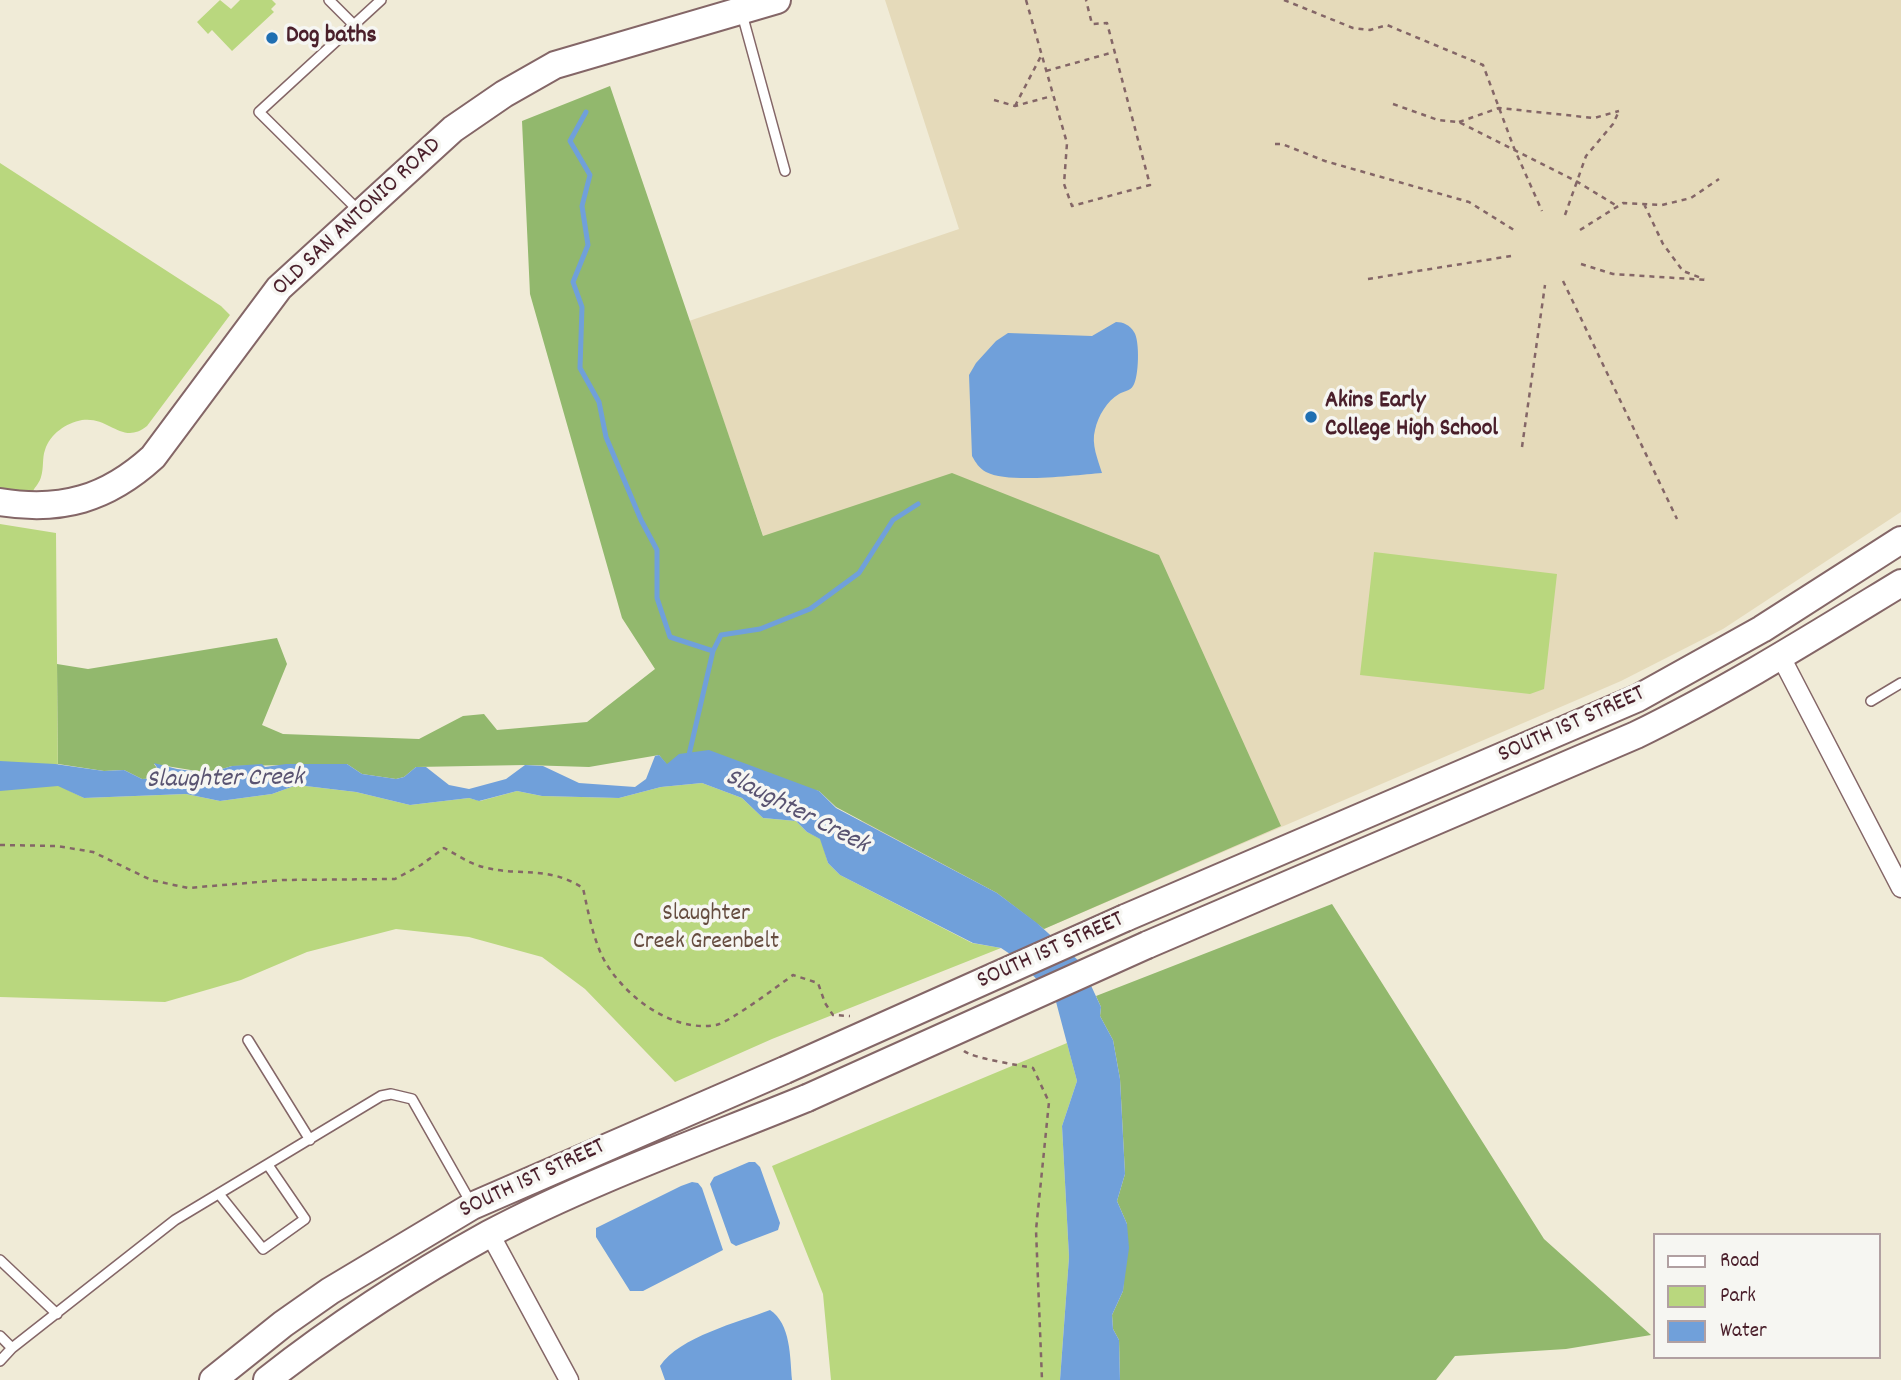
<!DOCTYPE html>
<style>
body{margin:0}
#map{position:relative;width:1901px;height:1380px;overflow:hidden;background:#f0ebd7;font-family:Dekko,sans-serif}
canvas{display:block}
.legend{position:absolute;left:1653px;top:1233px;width:228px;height:126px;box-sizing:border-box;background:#f6f6f2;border:2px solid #b1a0a2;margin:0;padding:9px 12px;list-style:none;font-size:21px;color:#4a1f2b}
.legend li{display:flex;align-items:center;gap:14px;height:35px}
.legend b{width:35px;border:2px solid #b1a0a2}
</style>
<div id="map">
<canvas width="1901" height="1380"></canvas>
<ul class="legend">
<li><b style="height:9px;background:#fff"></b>Road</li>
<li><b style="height:19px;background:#b9d77e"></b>Park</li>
<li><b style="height:19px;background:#70a0da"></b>Water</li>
</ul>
</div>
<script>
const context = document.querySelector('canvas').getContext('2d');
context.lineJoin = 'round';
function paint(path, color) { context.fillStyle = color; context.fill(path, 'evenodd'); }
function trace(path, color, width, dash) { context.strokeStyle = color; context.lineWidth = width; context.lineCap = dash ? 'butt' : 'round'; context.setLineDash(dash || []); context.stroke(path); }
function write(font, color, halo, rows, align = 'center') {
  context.font = font + ' Dekko,sans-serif'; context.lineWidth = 7; context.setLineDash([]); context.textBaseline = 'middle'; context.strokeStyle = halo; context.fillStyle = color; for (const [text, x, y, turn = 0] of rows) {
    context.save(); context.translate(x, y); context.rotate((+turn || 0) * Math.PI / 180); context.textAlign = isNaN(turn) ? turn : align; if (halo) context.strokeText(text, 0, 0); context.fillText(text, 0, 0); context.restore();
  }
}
paint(new Path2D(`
 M885,0H1901V512L1723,629L1621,681L1044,929L997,893L862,822L689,321L959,229Z`), '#e5daba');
paint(new Path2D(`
 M220,0L231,9L240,0H272L276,4L271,9L274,12L232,51L212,30L208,34L197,22Z
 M0,163L221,306L230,315L147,426C122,446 110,416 82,420C66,423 50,434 45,450C42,458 44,468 41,477C40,482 35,487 33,491L21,495L0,489Z
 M0,524L56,533L58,785L84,798L186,794L220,801L272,794L297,785L356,792L410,805L469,798L480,801L517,791L542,796L619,798L661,787L702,783L742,798L763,818L796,821L807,832L821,839L828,863L840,875L972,943L1001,948L772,1039L675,1082L585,989L542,957L469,937L396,929L307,952L241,980L165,1002L0,997Z
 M1374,552L1557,574L1544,689L1530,694L1360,675Z
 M1067,1043L1077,1081L1062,1126L1069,1257L1060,1380H831L823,1294L772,1166Z`), '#b9d77e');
paint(new Path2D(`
 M610,86L763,536L952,473L1159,555L1281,826L1044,929L997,893L836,807L819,791L667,765L659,755L589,767L525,765L416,767L404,777L396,779L362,774L347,764L232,766L209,773L154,764L160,772L159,778L142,779L124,770L104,771L58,764L57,664L88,669L277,638L287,664L262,725L283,734L419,739L463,716L484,714L497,730L587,722L655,669L622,618L530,294L522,121Z
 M1332,904L1544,1239L1651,1335L1566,1349L1455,1356L1436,1380H1120L1119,1340L1113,1329L1112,1315L1123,1291L1127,1224L1117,1201L1125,1174L1120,1079L1113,1040L1100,1016L1101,1007L1096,996Z`), '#92b86d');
paint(new Path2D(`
 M1116,322C1123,322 1130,325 1134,332C1140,340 1139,378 1133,386C1130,391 1124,391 1119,394C1107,401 1098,416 1095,430C1091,444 1098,460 1102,473C1075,475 1009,484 986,472C979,468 976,463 972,456L969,375L976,363L996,341L1008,333L1092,336Z
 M709,750L819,791L836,808L997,893L1037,923L1080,962L1101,1007L1100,1016L1113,1040L1120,1079L1125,1174L1117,1201L1127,1224L1129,1248L1123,1291L1112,1315L1113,1329L1119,1340L1120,1380H1060L1069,1257L1062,1126L1077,1081L1055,998L1016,958L1001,948L973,943L840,875L828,863L820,839L807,832L796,821L763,818L742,798L702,783L661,787L619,798L542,796L517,791L479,801L469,798L410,805L356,792L297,785L272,794L220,801L186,794L84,798L58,786L0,791V761L55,764L104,771L124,770L142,779L159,778L160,772L154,763L177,769L209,773L232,766L262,764L265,767L286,764H347L362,774L396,779L404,777L416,767H426L449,785L469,789L506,779L525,765L543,766L579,783L635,787L646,779L655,756L659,755L667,764L679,754Z
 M749,1162H755L760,1167L780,1223L778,1230L736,1246L731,1243L710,1184L714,1177Z
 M692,1182L698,1183L702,1188L723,1250L643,1291H630L596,1237V1228L681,1186Z
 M770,1310C791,1324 790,1357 792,1380H665L660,1366C679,1337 739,1322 770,1310Z`), '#70a0da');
trace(new Path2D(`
 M586,112L570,141L590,175L582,206L588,245L573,282L582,307L580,368L599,402L606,437L641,520L657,550V598L670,637L713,651L688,759
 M713,651L721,635L760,629L810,609L859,573L893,520L918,504`), '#70a0da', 5);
const lane = new Path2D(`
 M329,0L354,25
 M742,14L785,171
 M359,211L259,112L381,0
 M1871,701L1901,683
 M248,1040L310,1140
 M219,1194L263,1249L305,1219L268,1165
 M0,1260L57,1314
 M0,1336L12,1348
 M0,1361L12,1348L175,1220L381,1096L391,1094L412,1099L471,1203`);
const street = new Path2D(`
 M1781,657L1901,888
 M490,1234L569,1380`);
const secondary = new Path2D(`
 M0,502C61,512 107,499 153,457L279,288L453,129L504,94L555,65L777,0
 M1125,918L1638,698L1762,629L1901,540
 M1147,945L1636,735C1728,690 1814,636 1901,583
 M213,1380L283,1324L330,1291L472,1206L785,1070
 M267,1380C337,1325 411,1277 489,1234C589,1181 702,1141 807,1098`);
trace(lane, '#846667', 12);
trace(street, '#846667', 21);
trace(secondary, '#846667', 30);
trace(new Path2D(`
 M1026,0L1067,143L1064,184L1072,206L1150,185L1107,23L1092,24L1086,0
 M1284,0L1353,28L1370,30L1387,25L1483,65L1514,148L1542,211
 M1046,71L1114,52
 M994,100L1015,106L1052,96
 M1393,104L1438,120L1459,122L1576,181L1617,206
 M1015,106L1041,56
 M1459,122L1499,108L1594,118L1619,111
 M1275,144H1282L1325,161L1469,202L1514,230
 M1644,204L1663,244L1683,271L1704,279
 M1565,215L1586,156L1613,124L1619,111
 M1580,230L1623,203L1662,205L1691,198L1719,179
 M1581,264L1613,274L1707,280
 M1368,279L1511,256
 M1563,281L1677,519
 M1522,447L1545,285
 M0,845L57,846L93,852L151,880L188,888L282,880L395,879L421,865L444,848C456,854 470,864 483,867C521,877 547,865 583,888C588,911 592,934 602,956C621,994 671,1033 716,1025C730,1022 778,986 793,975L818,983L825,1003L833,1015L850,1016
 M964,1051C972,1058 1018,1065 1033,1068L1049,1102L1036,1230L1042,1380`), '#846667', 2.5, [5, 5]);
trace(lane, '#fff', 9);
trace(street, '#fff', 18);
trace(secondary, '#fff', 26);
const secondaryBridge = new Path2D(`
 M785,1070L1125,918
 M807,1098L1147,945`);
trace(secondaryBridge, '#846667', 30, []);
trace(secondaryBridge, '#fff', 26);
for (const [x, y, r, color] of [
 [272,38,7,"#1f6fb2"],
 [1311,417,7,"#1f6fb2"]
]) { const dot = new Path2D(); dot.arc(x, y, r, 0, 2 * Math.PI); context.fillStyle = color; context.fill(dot); trace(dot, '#f6f6f2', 2.5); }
write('bold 24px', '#4a1f2b', '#f6f6f2', [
 ["Dog baths",286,38],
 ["Akins Early",1325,403],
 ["College High School",1325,431]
], 'left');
write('24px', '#4a1f2b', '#f6f6f2', [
 ["OLD SAN ANTONIO ROAD",358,218,-43],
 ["SOUTH 1ST STREET",1572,726,-24],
 ["SOUTH 1ST STREET",1051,952,-24],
 ["SOUTH 1ST STREET",533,1180,-25]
]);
write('24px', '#664d40', '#f6f6f2', [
 ["Slaughter",706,916],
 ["Creek Greenbelt",706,944]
]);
write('italic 26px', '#595371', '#f6f6f2', [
 ["Slaughter Creek",225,781,-1],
 ["Slaughter Creek",796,813,27]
]);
</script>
